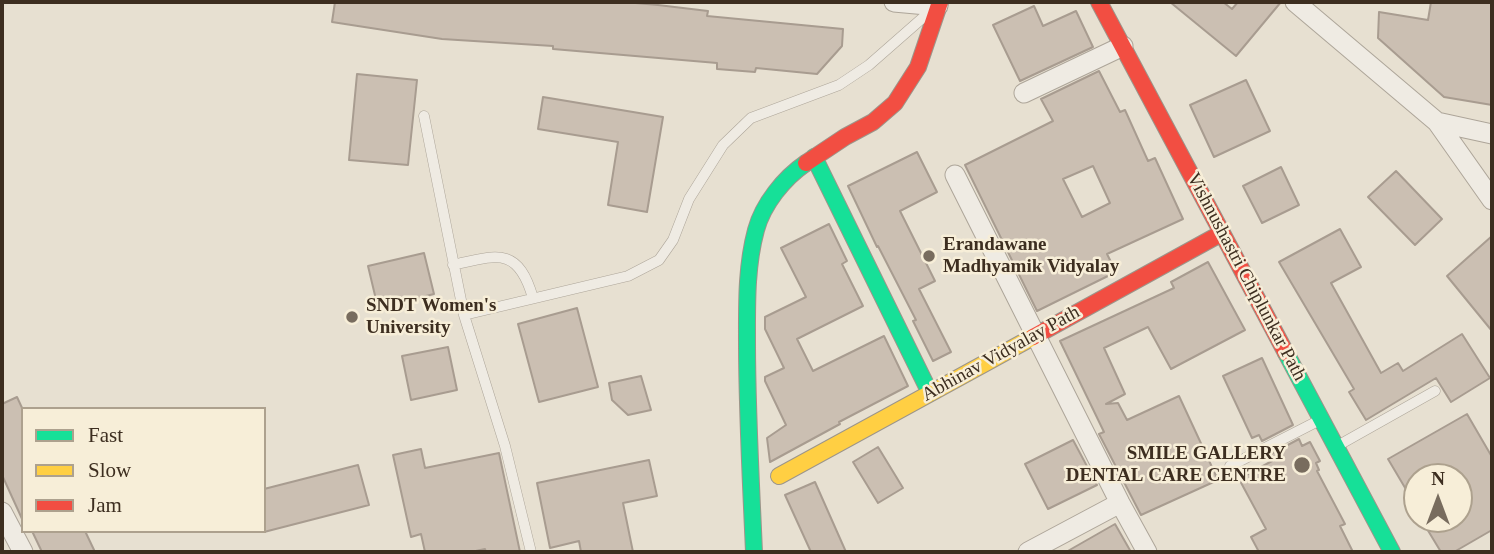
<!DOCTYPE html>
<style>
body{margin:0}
#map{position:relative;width:1494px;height:554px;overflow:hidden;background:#e7e0d1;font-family:"Times New Roman",serif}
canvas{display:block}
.frame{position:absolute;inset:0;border:4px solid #3d2e20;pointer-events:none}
.legend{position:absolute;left:21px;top:407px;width:245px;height:126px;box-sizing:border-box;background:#f7eed8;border:2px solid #ada18e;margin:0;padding:9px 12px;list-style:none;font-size:21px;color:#3d2e20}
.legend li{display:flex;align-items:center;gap:14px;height:35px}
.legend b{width:35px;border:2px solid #ada18e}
.north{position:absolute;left:1403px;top:463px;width:70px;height:70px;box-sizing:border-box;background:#f7eed8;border:2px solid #ada18e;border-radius:50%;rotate:0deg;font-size:19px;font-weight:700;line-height:28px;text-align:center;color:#3d2e20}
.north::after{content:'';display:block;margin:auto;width:24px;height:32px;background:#786c5e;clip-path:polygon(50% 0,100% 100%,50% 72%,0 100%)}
</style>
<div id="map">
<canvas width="1494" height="554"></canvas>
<div class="frame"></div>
<ul class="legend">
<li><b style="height:9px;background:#16e098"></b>Fast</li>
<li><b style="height:9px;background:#ffcf43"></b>Slow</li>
<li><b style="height:9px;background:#f24e42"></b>Jam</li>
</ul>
<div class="north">N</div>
</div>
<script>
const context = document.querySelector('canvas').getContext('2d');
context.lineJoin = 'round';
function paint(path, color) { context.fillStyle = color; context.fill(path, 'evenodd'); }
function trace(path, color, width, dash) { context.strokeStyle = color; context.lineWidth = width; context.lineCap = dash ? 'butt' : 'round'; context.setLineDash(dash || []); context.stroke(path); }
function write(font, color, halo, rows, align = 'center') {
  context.font = font + ' "Times New Roman",serif'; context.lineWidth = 5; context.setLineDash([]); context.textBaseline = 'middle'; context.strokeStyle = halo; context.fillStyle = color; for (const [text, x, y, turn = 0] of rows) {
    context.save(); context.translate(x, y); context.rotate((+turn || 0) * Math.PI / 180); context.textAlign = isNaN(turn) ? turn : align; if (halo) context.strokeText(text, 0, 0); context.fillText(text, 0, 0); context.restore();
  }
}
const building = new Path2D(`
 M335,2H624L658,5L708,11L707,16L843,29L842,46L817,74L756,68L755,72L717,69V63L553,49V46L442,39L332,22Z
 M1170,2H1223L1232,9L1238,2H1281L1236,56Z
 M1431,2H1492V105L1444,97L1378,38L1379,12L1428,20Z
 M1034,6L1043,26L1076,11L1093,47L1020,81L993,25Z
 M1099,71L1120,112L1125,110L1148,161L1155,158L1183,219L1107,254L1116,272L1037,311L965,165L1053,121L1041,99ZM1093,166L1110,203L1082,217L1063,179Z
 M357,74L417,80L408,165L349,160Z
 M1246,80L1270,131L1214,157L1190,105Z
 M543,97L663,117L647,212L608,205L618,142L538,129Z
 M917,152L937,192L900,211L935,281L919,289L951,352L933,361L913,321L916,320L878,246L877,247L848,186Z
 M1281,167L1299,205L1262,223L1243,186Z
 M1396,171L1442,219L1415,245L1368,197Z
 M829,224L847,261L842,264L863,306L797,339L813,371L884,336L908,386L839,422L840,424L770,462L767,438L786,425L765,381V377L784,368L765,329V317L806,297L781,248Z
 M1340,229L1361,267L1331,283L1381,373L1398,363L1403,371L1462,334L1490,378L1451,402L1436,378L1366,420L1349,392L1354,389L1279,262Z
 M1492,236V331L1447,276Z
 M424,253L434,294L378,308L368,266Z
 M1208,262L1245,330L1171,369L1148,327L1104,348L1125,394L1106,404L1118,403L1127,420L1179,396L1218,480L1141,515L1099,434L1104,432L1060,341L1174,288L1171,282Z
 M577,308L598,387L539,402L518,324Z
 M448,347L457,390L411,400L402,356Z
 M1262,358L1293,425L1262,441L1259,435L1252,438L1223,376Z
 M641,376L651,410L628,415L612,400L609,383Z
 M17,397L23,410V521L2,475V404Z
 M1467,414L1492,457V530L1454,552H1441L1421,519H1459V477H1417V508L1388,459Z
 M1299,439L1302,446L1310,442L1320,461L1316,463L1319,470L1317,471L1345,524L1340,526L1353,552H1259L1251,537L1266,529L1239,479L1272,461L1269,455Z
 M1073,440L1097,485L1048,509L1025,464Z
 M878,447L903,488L878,503L853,462Z
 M421,449L425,468L499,453L520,552H486L485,549L471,552H425L421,534L411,537L393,455Z
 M649,460L657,496L623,503L633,552H581L579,541L550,548L537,483Z
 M358,465L369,505L264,532V489Z
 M815,482L846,552H811L785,495Z
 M1115,524L1131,552H1066Z
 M32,531H85L95,552H42Z`);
paint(building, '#cbbfb2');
trace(building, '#a89c90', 2);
const lane = new Path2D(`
 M424,116L464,315L505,446L531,552
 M453,265C497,255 518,246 533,298
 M464,315L628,276L659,260L673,240L689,199L723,145L751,118L839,85L869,65L926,15
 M1339,445L1435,391
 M1230,466L1318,421`);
const street = new Path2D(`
 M894,2L938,6
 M1295,2L1437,122L1492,134
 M1024,93L1123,46
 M1437,122L1492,200
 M955,175L1120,503L1147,552
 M2,512L23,552
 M1028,552L1120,503`);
const fast = new Path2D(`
 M814,157L930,393
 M1286,353L1392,552
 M754,552C751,482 747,412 747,343C747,305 746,267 756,230C763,204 784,178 806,163`);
const slow = new Path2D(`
 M779,476L1033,337`);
const jam = new Path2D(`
 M1099,2L1286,353
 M806,163L845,137L873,122L895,103L918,67L940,2
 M1033,337L1222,233`);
trace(lane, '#ada599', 11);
trace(street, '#ada599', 21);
trace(fast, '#9c958a', 18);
trace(slow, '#9c958a', 18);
trace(jam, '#9c958a', 18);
trace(lane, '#efebe3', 10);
trace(street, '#efebe3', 19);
trace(fast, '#16e098', 16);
trace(slow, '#ffcf43', 16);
trace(jam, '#f24e42', 16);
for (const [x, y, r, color] of [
 [929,256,7,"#786c5e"],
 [352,317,7,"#786c5e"],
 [1302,465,9,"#786c5e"]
]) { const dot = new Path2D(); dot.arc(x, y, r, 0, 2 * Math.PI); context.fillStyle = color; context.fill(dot); trace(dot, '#f7eed8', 2.5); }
write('bold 19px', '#3d2e20', '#f7eed8', [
 ["Erandawane",943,245],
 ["Madhyamik Vidyalay",943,267],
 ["SNDT Women's",366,306],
 ["University",366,328],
 ["SMILE GALLERY",1286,454,"right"],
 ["DENTAL CARE CENTRE",1286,476,"right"]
], 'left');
write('19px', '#3d2e20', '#f7eed8', [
 ["Vishnushastri Chiplunkar Path",1246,277,62],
 ["Abhinav Vidyalay Path",1001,354,-29]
]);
</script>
